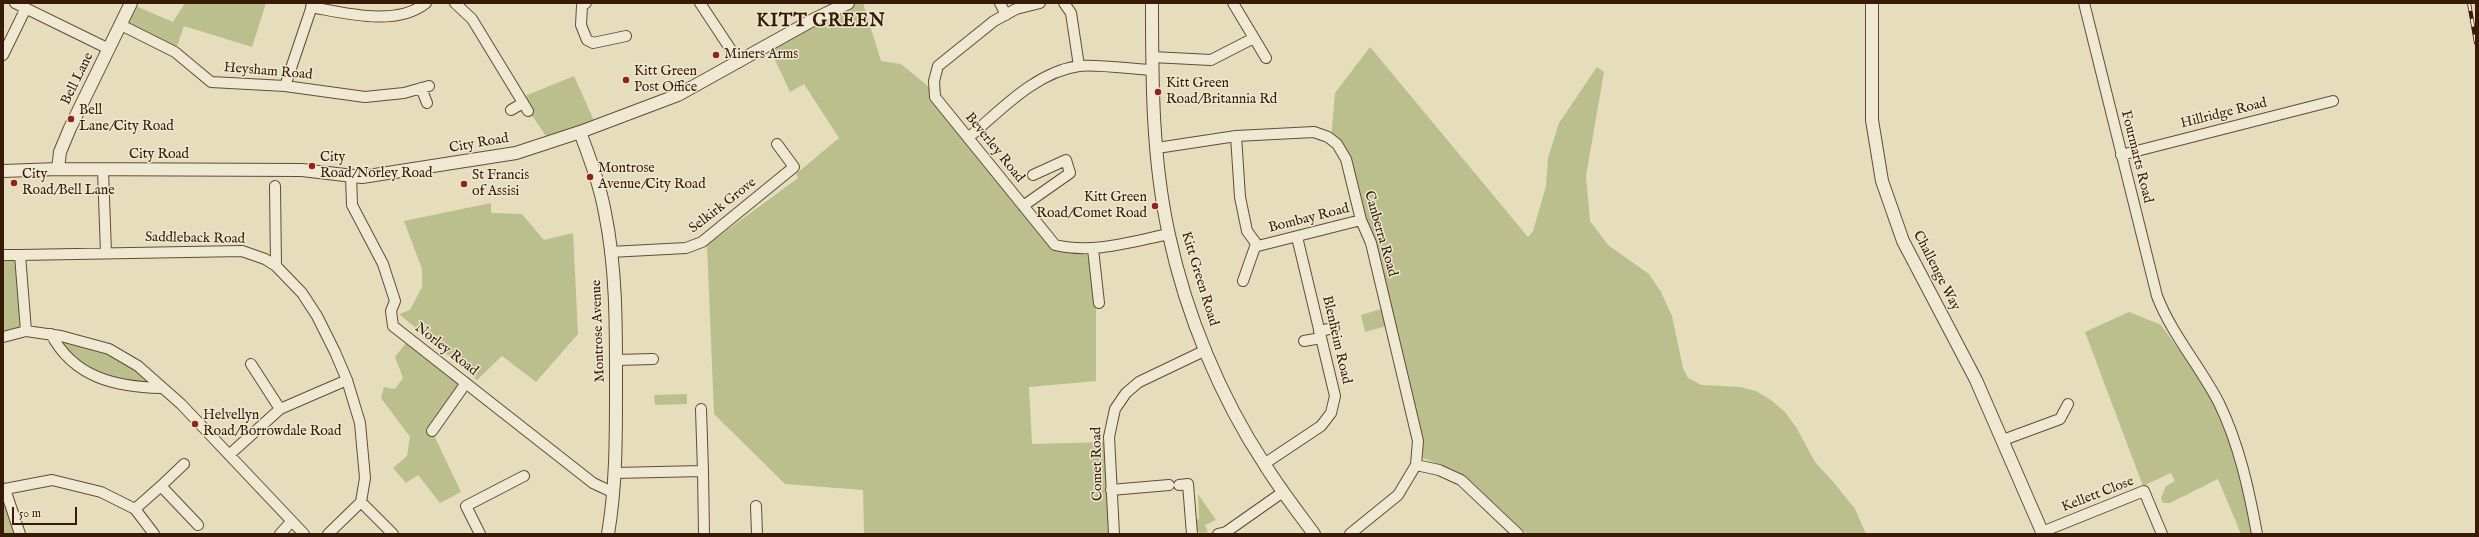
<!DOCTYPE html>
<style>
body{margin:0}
#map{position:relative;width:2479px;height:537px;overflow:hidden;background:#e6ddbc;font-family:"IM FELL English",serif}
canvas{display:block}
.frame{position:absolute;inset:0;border:4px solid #371b06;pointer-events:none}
.scale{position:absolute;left:12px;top:507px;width:65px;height:18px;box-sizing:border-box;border:2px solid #371b06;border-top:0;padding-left:5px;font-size:12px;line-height:14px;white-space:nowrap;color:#371b06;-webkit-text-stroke:3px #efe9d3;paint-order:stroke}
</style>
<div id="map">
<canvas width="2479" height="537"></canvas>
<div class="frame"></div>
<div class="scale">50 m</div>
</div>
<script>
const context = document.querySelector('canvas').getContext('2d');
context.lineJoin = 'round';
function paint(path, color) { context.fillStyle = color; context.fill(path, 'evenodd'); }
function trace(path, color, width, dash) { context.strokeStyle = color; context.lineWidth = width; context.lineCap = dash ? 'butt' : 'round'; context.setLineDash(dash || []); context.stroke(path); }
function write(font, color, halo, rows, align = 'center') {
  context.font = font + ' "IM FELL English",serif'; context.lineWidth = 3; context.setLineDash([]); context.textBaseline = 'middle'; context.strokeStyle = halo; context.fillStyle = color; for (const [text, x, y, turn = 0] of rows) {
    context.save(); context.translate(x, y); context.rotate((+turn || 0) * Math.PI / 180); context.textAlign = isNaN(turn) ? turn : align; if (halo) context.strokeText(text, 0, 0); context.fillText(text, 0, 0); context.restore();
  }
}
paint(new Path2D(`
 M185,3H266L252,47L184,26L175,52L121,25L131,4L173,22Z
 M848,3H863L881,61L901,64L935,92L1023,206L1048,245L1090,256L1096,307V381L1029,387L1032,444L1109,442L1114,534H864L863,490L785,484L714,414L707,245L798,178L796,174L839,138L804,84L790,92L770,49Z
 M1370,47L1528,237L1533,231L1546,186L1548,158L1559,123L1597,67L1604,72L1586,176L1590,221L1608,245L1649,274L1661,292L1672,316L1683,368L1688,378L1702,385L1740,387L1756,391L1771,400L1785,412L1796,427L1815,462L1835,484L1855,509L1866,534H1529L1513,526L1460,473L1423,458V439L1390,325L1365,332L1361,315L1385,308L1347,164L1331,140L1335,93Z
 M574,76L596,125L550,142L520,98Z
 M491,203V213L522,214L544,240L573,233L578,334L536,382L502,356L477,380L399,314L410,310L422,287V269L404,221Z
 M3,255H15L26,324L3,333Z
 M2129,312L2161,325L2206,387L2222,419L2235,455L2255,534H2241L2218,479L2170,503H2163L2161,498L2166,486L2175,481L2171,473L2143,486L2085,332Z
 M51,334L99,346L162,388L88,372Z
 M409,339L466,383L432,431L461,492L440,503L418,475L406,483L393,468L407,456L410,437L381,398L384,387L395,389L403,378L395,357Z
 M687,394V404L655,405L654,395Z
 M3,477L21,534H3Z
 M1198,494L1216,520L1205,525L1208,532L1201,533L1196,530L1195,520L1199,519Z`), '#bbbf8d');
const minor = new Path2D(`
 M15,3L109,49
 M455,3L472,19L528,111
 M586,3L582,6L581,25L587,40L593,43L626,36
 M700,3L739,62
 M1000,3L1006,15
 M1040,3L1016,9L994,21L938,66L934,81L935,97L1055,245C1093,254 1130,242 1169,234
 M1064,3L1071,13L1079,66
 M2084,3L2157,296C2172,335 2200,366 2219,403C2239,444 2249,490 2257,534
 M311,7C345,13 396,27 426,3
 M121,25L175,52L211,82L285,86L365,97L404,93L429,86
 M1254,38L1266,58
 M3,55L26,8
 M1152,57L1211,60L1254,38L1233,3
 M285,86L313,3
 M421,88L427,103
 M511,110L523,103
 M1236,136L1240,197L1247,231L1258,246L1361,220
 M968,138C1000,111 1035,72 1079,66C1097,64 1132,69 1152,70
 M1157,148L1236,136L1314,132L1328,137L1337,144L1346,159L1361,220L1371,243L1418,441L1416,465L1398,495L1350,534
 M2121,155L2333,101
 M103,170L106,253
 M351,175L352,205L383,264L395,301L391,311L393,326L593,483L612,492
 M275,186L276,266
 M1023,206L1070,173L1066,160L1033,175
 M1093,249L1099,303
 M610,252L686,248L702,242L794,167L777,144
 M3,255H20L26,331
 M20,255L242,251L265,259L276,266L302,293L317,316L335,352L347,380L360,423L365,478L361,502L328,534
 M1243,281L1256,244
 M1319,331L1334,328
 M51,334C74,378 116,387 162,388
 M3,337L26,331L61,336L109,349L138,366L181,404L304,534
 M1304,341L1321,338
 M616,360L653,359
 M251,364L280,409
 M701,409L703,471
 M432,431L466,383
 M2003,440L2060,419L2068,404
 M229,455L280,409L347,380
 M1264,464L1321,426L1331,413L1335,396L1297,237
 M1416,465L1439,470L1461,480L1518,534
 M614,473L703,471L704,534
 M1179,485L1188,484L1192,534
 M161,486L184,464
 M1111,490L1169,485
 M361,502L393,534
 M756,506L757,534
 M135,509L161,486L198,525
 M2042,532L2144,491L2162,534
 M20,534L5,489L52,480L101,492L135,509L154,534
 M280,534L291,522
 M480,534L466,506L524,476
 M1114,534L1109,437L1115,409L1126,393L1139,382L1206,350
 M1218,534L1226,532L1283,492`);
const tertiary = new Path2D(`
 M1152,3C1152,80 1152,159 1169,235C1186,314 1220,397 1265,465C1280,489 1297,511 1314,534
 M1872,3V120L1882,181L1903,241L1976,380L2043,534
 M580,132C590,159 600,185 605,213C617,271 616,333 616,392C616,439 616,487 608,534
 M58,169L60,152L70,128L131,3
 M3,171L58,169L302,170L362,177L516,153L580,132L678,95L811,21L848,3`);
trace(minor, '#634c34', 12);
trace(tertiary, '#634c34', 14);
trace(minor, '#efe9d3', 10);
trace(tertiary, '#efe9d3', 12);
const rail = new Path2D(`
 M2469,3L2476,43`);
trace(rail, '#371b06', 4);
trace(rail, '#efe9d3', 2.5, [8]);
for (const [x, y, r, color] of [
 [716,55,4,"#8f2418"],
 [626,80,4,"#8f2418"],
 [1158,92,4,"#8f2418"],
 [71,119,4,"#8f2418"],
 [312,166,4,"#8f2418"],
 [590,177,4,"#8f2418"],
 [14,183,4,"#8f2418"],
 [464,184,4,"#8f2418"],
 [1155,206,4,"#8f2418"],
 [195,424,4,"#8f2418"]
]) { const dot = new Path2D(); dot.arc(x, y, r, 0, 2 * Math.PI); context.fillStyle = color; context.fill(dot); trace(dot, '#efe9d3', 1.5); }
write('14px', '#371b06', '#efe9d3', [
 ["Miners Arms",724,55],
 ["Kitt Green",634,72],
 ["Post Office",634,88],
 ["Kitt Green",1166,84],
 ["Road/Britannia Rd",1166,100],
 ["Bell",79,111],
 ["Lane/City Road",79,127],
 ["City",320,158],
 ["Road/Norley Road",320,174],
 ["Montrose",598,169],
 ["Avenue/City Road",598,185],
 ["City",22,175],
 ["Road/Bell Lane",22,191],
 ["St Francis",472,176],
 ["of Assisi",472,192],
 ["Kitt Green",1147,198,"right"],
 ["Road/Comet Road",1147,214,"right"],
 ["Helvellyn",203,416],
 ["Road/Borrowdale Road",203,432]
], 'left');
write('14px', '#371b06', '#efe9d3', [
 ["Heysham Road",268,72,5],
 ["Bell Lane",78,79,-64],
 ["Hillridge Road",2224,114,-14],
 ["City Road",479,144,-10],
 ["Beverley Road",994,148,51],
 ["City Road",159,155],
 ["Fourmarts Road",2136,157,76],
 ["Selkirk Grove",723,206,-38],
 ["Bombay Road",1309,219,-14],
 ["Canberra Road",1380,234,74],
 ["Saddleback Road",195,239,1],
 ["Challenge Way",1936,271,63],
 ["Kitt Green Road",1199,279,73],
 ["Montrose Avenue",599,331,-92],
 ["Blenheim Road",1336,340,77],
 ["Norley Road",446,350,38],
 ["Comet Road",1098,464,-91],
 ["Kellett Close",2098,495,-21]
]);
context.letterSpacing = '1px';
write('bold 18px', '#371b06', '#efe9d3', [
 ["KITT GREEN",821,22]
]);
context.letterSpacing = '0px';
</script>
